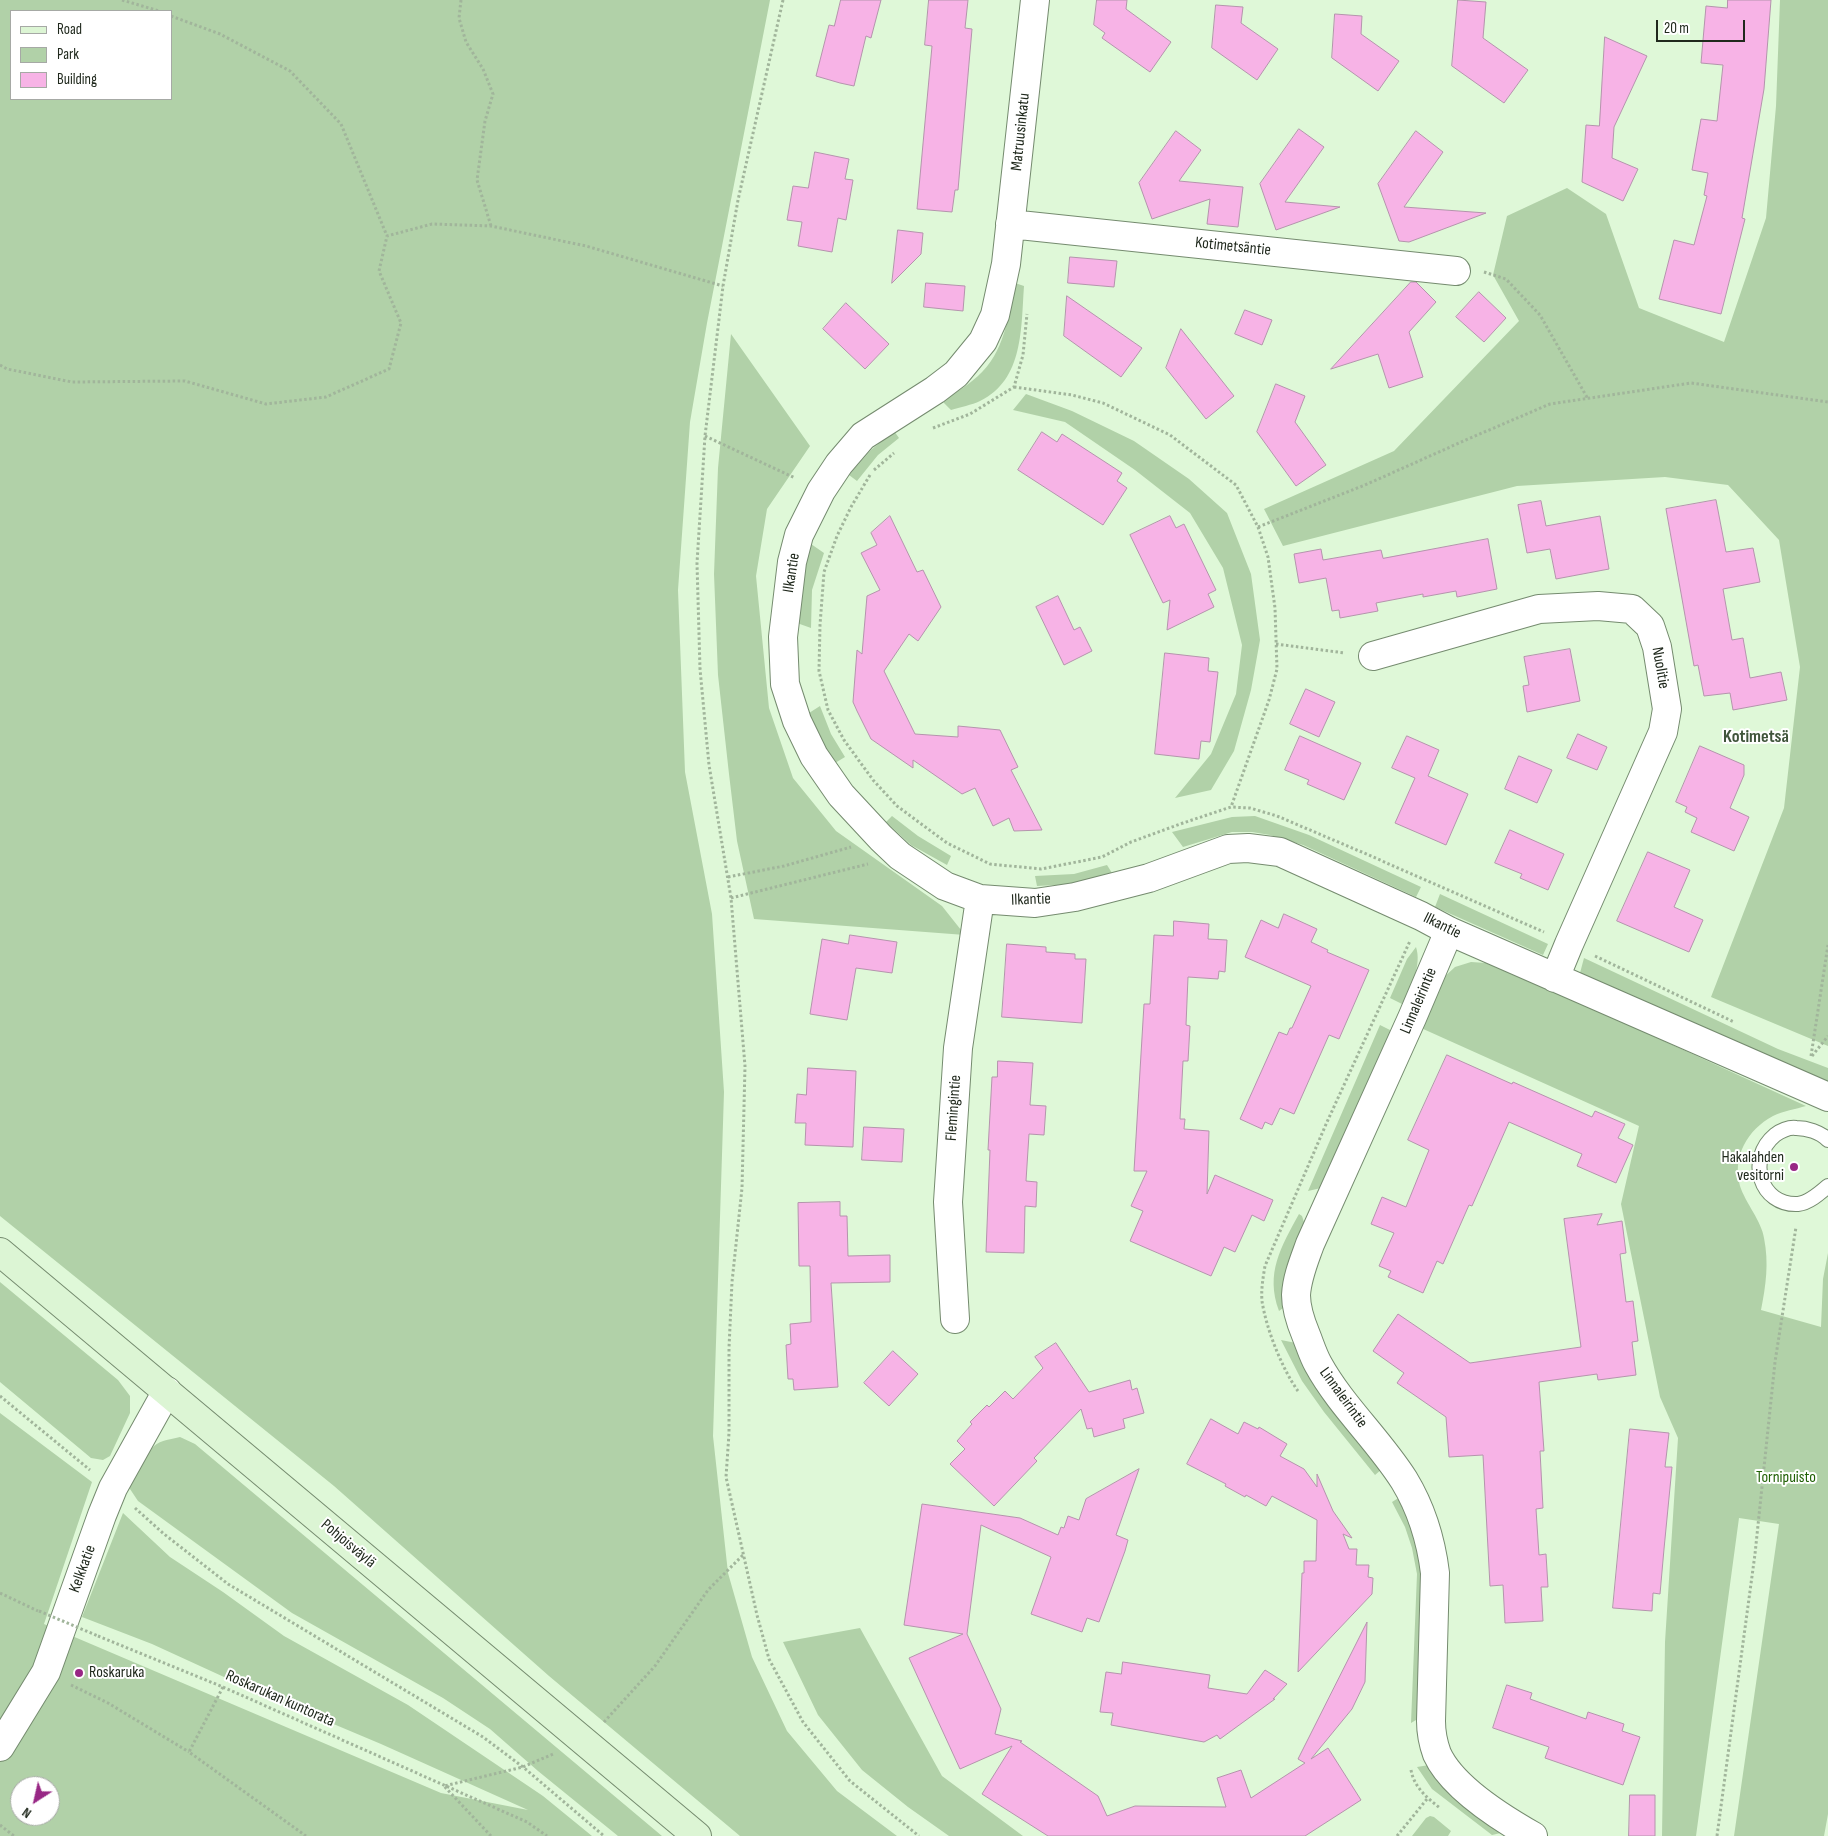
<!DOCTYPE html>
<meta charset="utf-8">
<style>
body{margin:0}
#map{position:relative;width:1828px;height:1836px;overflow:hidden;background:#dff8d8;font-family:"Sofia Sans Condensed",sans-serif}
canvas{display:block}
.legend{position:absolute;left:10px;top:10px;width:162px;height:90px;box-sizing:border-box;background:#fff;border:1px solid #a6a9a5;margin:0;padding:6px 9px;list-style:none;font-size:15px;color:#20291d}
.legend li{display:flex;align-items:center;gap:10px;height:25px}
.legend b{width:25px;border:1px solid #a6a9a5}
.north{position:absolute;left:10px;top:1776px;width:50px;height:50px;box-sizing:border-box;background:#fff;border:1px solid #a6a9a5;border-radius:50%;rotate:215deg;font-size:14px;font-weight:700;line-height:20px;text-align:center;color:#20291d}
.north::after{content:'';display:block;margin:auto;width:18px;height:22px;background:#982785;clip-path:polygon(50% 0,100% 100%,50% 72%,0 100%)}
.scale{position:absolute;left:1656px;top:20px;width:89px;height:22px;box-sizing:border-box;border:2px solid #20291d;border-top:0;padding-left:6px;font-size:15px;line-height:18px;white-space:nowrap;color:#20291d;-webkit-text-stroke:4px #fff;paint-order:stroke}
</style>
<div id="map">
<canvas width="1828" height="1836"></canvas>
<ul class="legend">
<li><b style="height:6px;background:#dcf5d4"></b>Road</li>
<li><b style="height:14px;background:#b1d1a8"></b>Park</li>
<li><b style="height:14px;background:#f7b3e6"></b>Building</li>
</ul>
<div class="north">N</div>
<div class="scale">20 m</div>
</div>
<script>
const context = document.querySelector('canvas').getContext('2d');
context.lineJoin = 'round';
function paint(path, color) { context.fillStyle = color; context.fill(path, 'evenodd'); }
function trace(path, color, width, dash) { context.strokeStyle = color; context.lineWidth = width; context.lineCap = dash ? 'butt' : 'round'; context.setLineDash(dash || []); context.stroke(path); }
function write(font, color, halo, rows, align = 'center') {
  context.font = font + ' "Sofia Sans Condensed",sans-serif'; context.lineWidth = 4; context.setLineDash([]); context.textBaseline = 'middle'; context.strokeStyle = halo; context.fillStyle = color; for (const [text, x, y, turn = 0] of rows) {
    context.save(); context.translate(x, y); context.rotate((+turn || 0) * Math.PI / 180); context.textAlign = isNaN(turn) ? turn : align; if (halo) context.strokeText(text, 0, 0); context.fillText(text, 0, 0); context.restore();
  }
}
paint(new Path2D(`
 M0,0H770L707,323L690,422L678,590L685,772L712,914L724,1092L713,1436L728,1573L752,1657L787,1731L837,1791L897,1836H740L549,1676L334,1486L0,1216ZM11,11H171V99H11Z
 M1780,0H1828V1046L1711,997L1784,808L1800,667L1779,540L1728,485L1665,477L1517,486L1283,546L1264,509L1394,451L1519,321L1493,275L1507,216L1567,188L1606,214L1639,308L1724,342L1766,218L1776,106Z
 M1015,283L1024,286C1021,327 1024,380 980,401C972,405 960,407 951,410L942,401C955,393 967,386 978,376C1004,353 1009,316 1015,283Z
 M731,334L810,446L767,509L756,576L769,708L793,778L836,831L942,906L965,935L754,919L737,841L729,774L718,675L714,574L718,468Z
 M1026,394L1072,411L1134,441L1189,479L1227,513L1251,574L1260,640L1251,690L1234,751L1211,790L1175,798L1211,754L1236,694L1242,645L1223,568L1190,513L1135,470L1065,422L1013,410Z
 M894,431L899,438L878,455L857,481L849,475L871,450Z
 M811,544L824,553L812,590L811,628L797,623L799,577Z
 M820,706L831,734L845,757L835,763L818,740L809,713Z
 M892,816L918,836L951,856L947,865L911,845L886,822Z
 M1255,816L1309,835L1421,887L1416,897L1303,845L1270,835L1252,832H1232L1183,847L1172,832L1232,817Z
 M1107,865L1112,873L1076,884L1037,886L1035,876L1074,874Z
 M1440,894L1548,944L1543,955L1435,907Z
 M1416,947C1422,965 1411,988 1402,1004L1390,998L1407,959Z
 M1584,958L1778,1049L1828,1068V1084L1580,973Z
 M1471,962L1486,963L1629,1025L1806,1106C1796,1109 1783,1111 1773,1116C1747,1130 1732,1157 1740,1186C1745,1202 1762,1222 1764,1238C1769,1263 1766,1285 1761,1310L1821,1327L1823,1279L1828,1253V1814L1824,1836H1734L1779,1524L1739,1518L1696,1836H1662L1665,1642L1678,1438L1660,1397L1621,1204L1639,1126L1421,1028L1441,980L1455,967Z
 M1380,1025L1392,1031L1321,1188L1308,1191Z
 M1299,1214L1302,1216L1304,1222L1285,1275L1284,1288L1290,1303L1279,1311C1265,1273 1281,1247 1299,1214Z
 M0,1282L118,1380L130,1396V1413L110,1456L103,1460L91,1458L0,1382Z
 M1281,1340L1296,1343L1382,1469L1375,1475L1324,1412L1302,1381Z
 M0,1413L92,1482L44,1624L441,1793L528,1810L381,1744L248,1688L152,1644L82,1617L123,1513L170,1557L223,1592L284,1636L408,1705L543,1796L592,1836H0ZM20,1786H50V1816H20Z
 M180,1437L195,1444L662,1836H618L538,1771L490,1729L443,1698L292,1613L138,1501L128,1486C133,1472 143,1456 154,1446C161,1440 172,1439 180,1437Z
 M1400,1497L1410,1517L1426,1576L1421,1717L1411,1723L1417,1574L1412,1548L1405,1527L1392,1502Z
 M860,1628L942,1776L1023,1836H949L908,1807L862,1770L818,1715L783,1642Z
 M1429,1765L1505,1832L1492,1835L1432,1789L1417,1767Z
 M1430,1816L1434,1817L1451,1831L1448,1836H1412L1426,1818Z`), '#b1d1a8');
const building = new Path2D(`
 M841,0H881L871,38L866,36L854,86L840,83L816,76L829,25L834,26Z
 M929,0H968L965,28L972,29L958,190H955L952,212L917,209L932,46L925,45Z
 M1097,0H1127L1126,9L1171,42L1150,72L1102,38L1105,33L1094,25Z
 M1458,0L1486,2L1483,38L1528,70L1504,103L1452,66Z
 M1728,0H1771L1764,89L1742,218L1745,219L1721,314L1659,299L1674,240L1694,245L1707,196L1704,195L1708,173L1692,170L1701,119L1717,121L1723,65L1701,63L1706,6L1727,8Z
 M1216,5L1243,7L1241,23L1278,49L1257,80L1212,48Z
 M1335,14L1362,16L1361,34L1399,61L1378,91L1332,58Z
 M1605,37L1647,56L1614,127L1612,158L1638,169L1623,201L1582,182L1586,125L1599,126Z
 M1299,129L1324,147L1285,202L1340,207L1276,230L1260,184Z
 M1176,131L1201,150L1179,181L1243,187L1238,227L1207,224L1210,199L1152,219L1139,183Z
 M1416,131L1443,152L1404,207L1486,213L1409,242L1399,241L1378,184Z
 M815,152L849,159L845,179L853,180L846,220L838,218L832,252L798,246L802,222L787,220L793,186L808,188Z
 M898,230L923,233L921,254L892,283Z
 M1070,257L1117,261L1114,287L1068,283Z
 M1411,282H1416L1436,302L1409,332L1423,377L1389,388L1378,354L1331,369Z
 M926,283L965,286L963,311L924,307Z
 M1479,292L1506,318L1484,342L1456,317Z
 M1067,296L1142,348L1121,377L1064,336Z
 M846,303L889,344L865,369L823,329Z
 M1245,310L1272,320L1262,345L1235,334Z
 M1181,329L1234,396L1206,419L1166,368Z
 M1276,384L1305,396L1295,422L1326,465L1296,486L1257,432Z
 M1042,432L1057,442L1062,434L1122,473L1117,481L1127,488L1103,525L1018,470Z
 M1716,500L1726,552L1753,548L1760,582L1723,589L1732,640L1743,638L1750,678L1781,672L1787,700L1733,710L1730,693L1704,696L1698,665L1694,666L1666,509Z
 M1541,501L1546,526L1600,516L1609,569L1556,579L1550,549L1527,553L1518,505Z
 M890,516L917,572L923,570L941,607L918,641L909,634L884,671L915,734L958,737V726L1000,730L1018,767L1011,770L1042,830L1014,831L1009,818L993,826L975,788L962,794L913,760V768L871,739L857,711L853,702L857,650L862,654L867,596L880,590L861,553L877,545L871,533Z
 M1170,516L1176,528L1184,524L1216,590L1208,594L1214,607L1167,630L1170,600L1163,603L1130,535Z
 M1488,539L1497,589L1457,597L1456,591L1423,597V594L1376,603L1378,611L1340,618L1339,610L1332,611L1326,578L1299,583L1294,554L1321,549L1323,560L1381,550L1383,558Z
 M1058,596L1074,630L1080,627L1092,651L1064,665L1036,607Z
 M1570,649L1580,701L1527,712L1523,686L1529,685L1524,657Z
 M1165,653L1209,658L1208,671L1218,672L1210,742L1201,741L1199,759L1155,754Z
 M1306,689L1335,702L1319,737L1290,724Z
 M1578,734L1607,747L1597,770L1567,758Z
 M1300,736L1361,763L1344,800L1307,784L1309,780L1285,770Z
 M1407,736L1439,750L1428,776L1468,794L1446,845L1395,823L1415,778L1392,768Z
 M1700,746L1744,765V775L1730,808L1749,817L1734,851L1691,832L1697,818L1685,812L1687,807L1676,802Z
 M1519,756L1552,770L1537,803L1505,789Z
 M1510,830L1564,854L1548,890L1520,878L1522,874L1495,863Z
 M1648,852L1690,870L1674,907L1703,920L1689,952L1617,921Z
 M1284,914L1317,929L1311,942L1328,950L1327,952L1369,970L1339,1039L1329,1035L1294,1114L1280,1108L1272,1125L1265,1122L1262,1129L1240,1119L1279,1032L1287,1035L1290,1028H1292L1311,986L1245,957L1261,920L1278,928Z
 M1174,921L1209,924L1208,939L1227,940L1225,972L1219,971L1218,979L1188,977L1186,1025L1190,1026L1188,1061H1183L1180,1119H1185L1184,1129L1209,1131L1207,1194L1215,1175L1273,1200L1264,1221L1252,1215L1235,1252L1224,1247L1211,1276L1130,1241L1143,1211L1131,1206L1147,1171H1134L1144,1004H1150L1154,935L1173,936Z
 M850,935L897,942L892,973L856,968L847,1020L810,1014L822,939L848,944Z
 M1007,944L1046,947V952L1075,954V959H1086L1082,1023L1002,1017Z
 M1447,1055L1512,1084L1513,1082L1592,1117L1595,1111L1625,1124L1618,1138L1633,1145L1616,1183L1577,1166L1582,1154L1509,1122L1472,1206L1469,1205L1443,1264L1437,1261L1423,1293L1388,1277L1391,1271L1379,1266L1394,1233L1371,1224L1382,1197L1406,1207L1429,1150L1408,1140Z
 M998,1061L1033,1063L1030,1105L1046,1106L1044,1135L1029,1134L1026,1181L1037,1182L1036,1207L1025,1206L1024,1253L986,1252L990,1150H988L992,1077H997Z
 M808,1068L856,1071L853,1147L805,1145L806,1123H795L797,1094L806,1095Z
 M864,1127L904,1129L902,1162L862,1160Z
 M840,1202V1216H847L848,1256L890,1255V1282L831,1283L838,1387L794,1390L793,1379H788L786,1345L791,1344L790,1324L811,1322L810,1266H799L798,1203Z
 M1602,1214L1597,1225L1622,1221L1626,1253L1620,1254L1626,1302L1633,1301L1638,1341L1632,1342L1636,1375L1598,1380L1597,1374L1539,1382L1544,1451H1540L1543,1508L1536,1509L1539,1555L1546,1554L1548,1587H1541L1543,1621L1505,1623L1503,1585L1490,1586L1483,1455L1449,1457L1446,1417L1397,1383L1404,1373L1373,1351L1398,1314L1470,1363L1581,1347L1564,1219Z
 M1056,1343L1089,1392L1130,1380L1132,1390L1137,1388L1144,1413L1123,1419L1125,1428L1094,1437L1092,1428L1087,1429L1081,1409L1034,1458L1037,1461L994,1506L950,1464L965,1449L957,1441L972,1424L970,1422L987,1405L989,1407L1005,1391L1013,1399L1043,1368L1035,1357Z
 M893,1351L918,1374L889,1406L864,1383Z
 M1211,1419L1238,1434L1244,1422L1258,1429L1259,1427L1287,1444L1280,1456L1304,1469L1317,1487V1474L1333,1511L1352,1538L1343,1534L1349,1549H1357L1356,1565H1369L1368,1577L1373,1578L1372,1594L1298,1672L1302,1573H1304V1561H1316L1317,1520L1272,1496L1266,1506L1246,1495L1245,1497L1225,1486L1226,1484L1187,1464Z
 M1630,1429L1669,1433L1665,1467H1672L1664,1549L1660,1594L1653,1593L1652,1611L1613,1608Z
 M1139,1469L1116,1535L1128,1540L1125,1551L1099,1622L1087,1618L1082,1632L1031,1614L1051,1557L981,1525L967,1634L1001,1709L995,1734L1022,1741L1020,1742L1098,1796L1107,1816L1135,1806L1226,1807L1217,1778L1241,1770L1251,1798L1305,1763L1298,1759L1367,1622L1365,1682L1352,1709L1311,1759L1328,1748L1361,1800L1305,1836H1048L982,1794L1012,1746L960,1769L909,1658L963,1634L904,1625L922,1504L1020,1518L1058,1535L1061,1527L1064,1528L1068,1516L1079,1520L1086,1499Z
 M1123,1662L1210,1675L1208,1688L1247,1694L1265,1670L1287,1684L1273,1699H1275L1220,1739L1217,1735L1204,1742L1111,1725L1113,1713L1100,1712L1106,1672L1121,1674Z
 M1507,1685L1532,1693L1530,1699L1586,1719L1588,1712L1624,1724L1622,1731L1640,1737L1623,1785L1545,1758L1549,1747L1493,1728Z
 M1630,1795H1655V1836H1629Z`);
paint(building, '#f7b3e6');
trace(building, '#b494ac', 1);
const lane = new Path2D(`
 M1828,1140C1820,1132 1807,1128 1796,1128C1789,1127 1780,1131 1775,1135C1746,1159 1760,1206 1798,1204C1809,1203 1820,1193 1828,1186`);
const street = new Path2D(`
 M1035,0L1006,264L995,315L983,341L956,374L935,390L863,436L839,464L821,491L799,535L792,562L783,637L785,684L797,721L814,756L841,795L881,838L900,856L945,886L980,899L1035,903L1075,897L1149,878L1228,849L1248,848L1280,852L1421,916L1449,931L1828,1097
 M1010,224L1456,271
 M1373,656L1539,609L1598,606L1632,609L1650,626L1657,647L1667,709L1663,732L1569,944L1555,978
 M1449,931L1412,1018L1310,1244C1304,1261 1297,1277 1296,1295C1296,1308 1301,1323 1306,1335C1310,1345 1313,1355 1318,1364C1341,1406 1378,1439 1404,1480C1421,1508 1431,1540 1435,1573L1431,1721C1431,1733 1433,1743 1437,1754C1452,1787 1503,1819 1533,1836
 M955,1319L948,1202L958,1048L980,899
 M0,1747L46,1672L102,1515L113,1488L167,1391`);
const secondary = new Path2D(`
 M0,1252L697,1836`);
trace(lane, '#758b6f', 16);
trace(street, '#758b6f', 30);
trace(secondary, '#758b6f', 30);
trace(new Path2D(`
 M122,0L159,11
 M461,0L459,18L466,42L483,69L493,94L485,121L477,180L491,226
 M783,0L738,200L723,286L705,436L697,563L700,669L709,765L731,898L745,1066L742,1188L732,1282L729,1348V1433L726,1477L757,1615L769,1659L803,1722L850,1781L919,1836
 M171,16L220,34L290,71L341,124L387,236
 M1484,272L1506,279L1540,315L1588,399
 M0,365L7,369L72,382L185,381L266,404L326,397L389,369L401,323L379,271L387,236L432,224L491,226L586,246L723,286
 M1014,387L1072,395L1103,403L1170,435L1236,485L1258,527L1268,557L1275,608L1277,669L1269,700L1231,807
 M933,428L970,414L1014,387L1023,355L1027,314
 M705,436L795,478
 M874,470L894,453
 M870,475L851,507L837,536L824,572L820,625L819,671L828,710L844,740L873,780L897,806L947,843L990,864L1041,869L1102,857L1131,842L1183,823L1231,807L1250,808L1277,816L1364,853L1544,932
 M1258,527L1365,485L1468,439L1550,404L1691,383L1828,402
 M1276,644L1345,653
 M728,877L784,866L851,847
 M731,898L868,864
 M1595,956L1734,1022
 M1811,1056L1828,945
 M1812,1056L1828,1036
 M1298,1391C1282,1369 1266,1328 1262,1301C1261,1289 1263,1278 1265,1266L1327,1122L1410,941
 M0,1396L90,1470
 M135,1508L164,1534L228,1584L483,1737L523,1767L604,1836
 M0,1593L38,1611
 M98,1636L223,1687L527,1822L547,1836
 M71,1685L108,1703L189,1752
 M223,1687L189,1752L306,1836
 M604,1722L655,1666L708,1590L744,1554
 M1411,1770C1414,1787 1427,1798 1440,1808
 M0,1825L14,1836
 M491,1836L444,1786L523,1767L553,1754
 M1397,1836L1427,1799
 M1717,1836L1755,1554L1775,1362L1796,1227`), '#a1b59b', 3, [2.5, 2.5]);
trace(lane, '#fff', 14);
trace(street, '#fff', 28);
trace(secondary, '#dcf5d4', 28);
trace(new Path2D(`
 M39,1611L98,1636`), '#a1b59b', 3, [2.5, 2.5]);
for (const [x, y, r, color] of [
 [1794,1167,5,"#982785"],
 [79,1673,5,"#982785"]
]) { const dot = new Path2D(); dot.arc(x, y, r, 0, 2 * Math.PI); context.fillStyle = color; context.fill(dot); trace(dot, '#fff', 2); }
write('16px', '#20291d', '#fff', [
 ["Matruusinkatu",1021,132,-84],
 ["Kotimetsäntie",1233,247,6],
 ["Ilkantie",792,573,-81],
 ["Nuolitie",1660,668,80],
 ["Ilkantie",1031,900,-2],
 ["Ilkantie",1442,926,26],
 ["Linnaleirintie",1419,1001,-67],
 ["Flemingintie",954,1108,-86],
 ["Linnaleirintie",1343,1398,54],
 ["Pohjoisväylä",348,1544,40],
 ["Kelkkatie",83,1569,-70],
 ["Roskarukan kuntorata",280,1699,24]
]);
write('16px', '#20291d', '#fff', [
 ["Hakalahden",1784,1158],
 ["vesitorni",1784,1176],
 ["Roskaruka",89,1673,"left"]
], 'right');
write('16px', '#216106', '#fff', [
 ["Tornipuisto",1786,1478]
]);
write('bold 18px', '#40553b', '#fff', [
 ["Kotimetsä",1756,737]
]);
</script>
